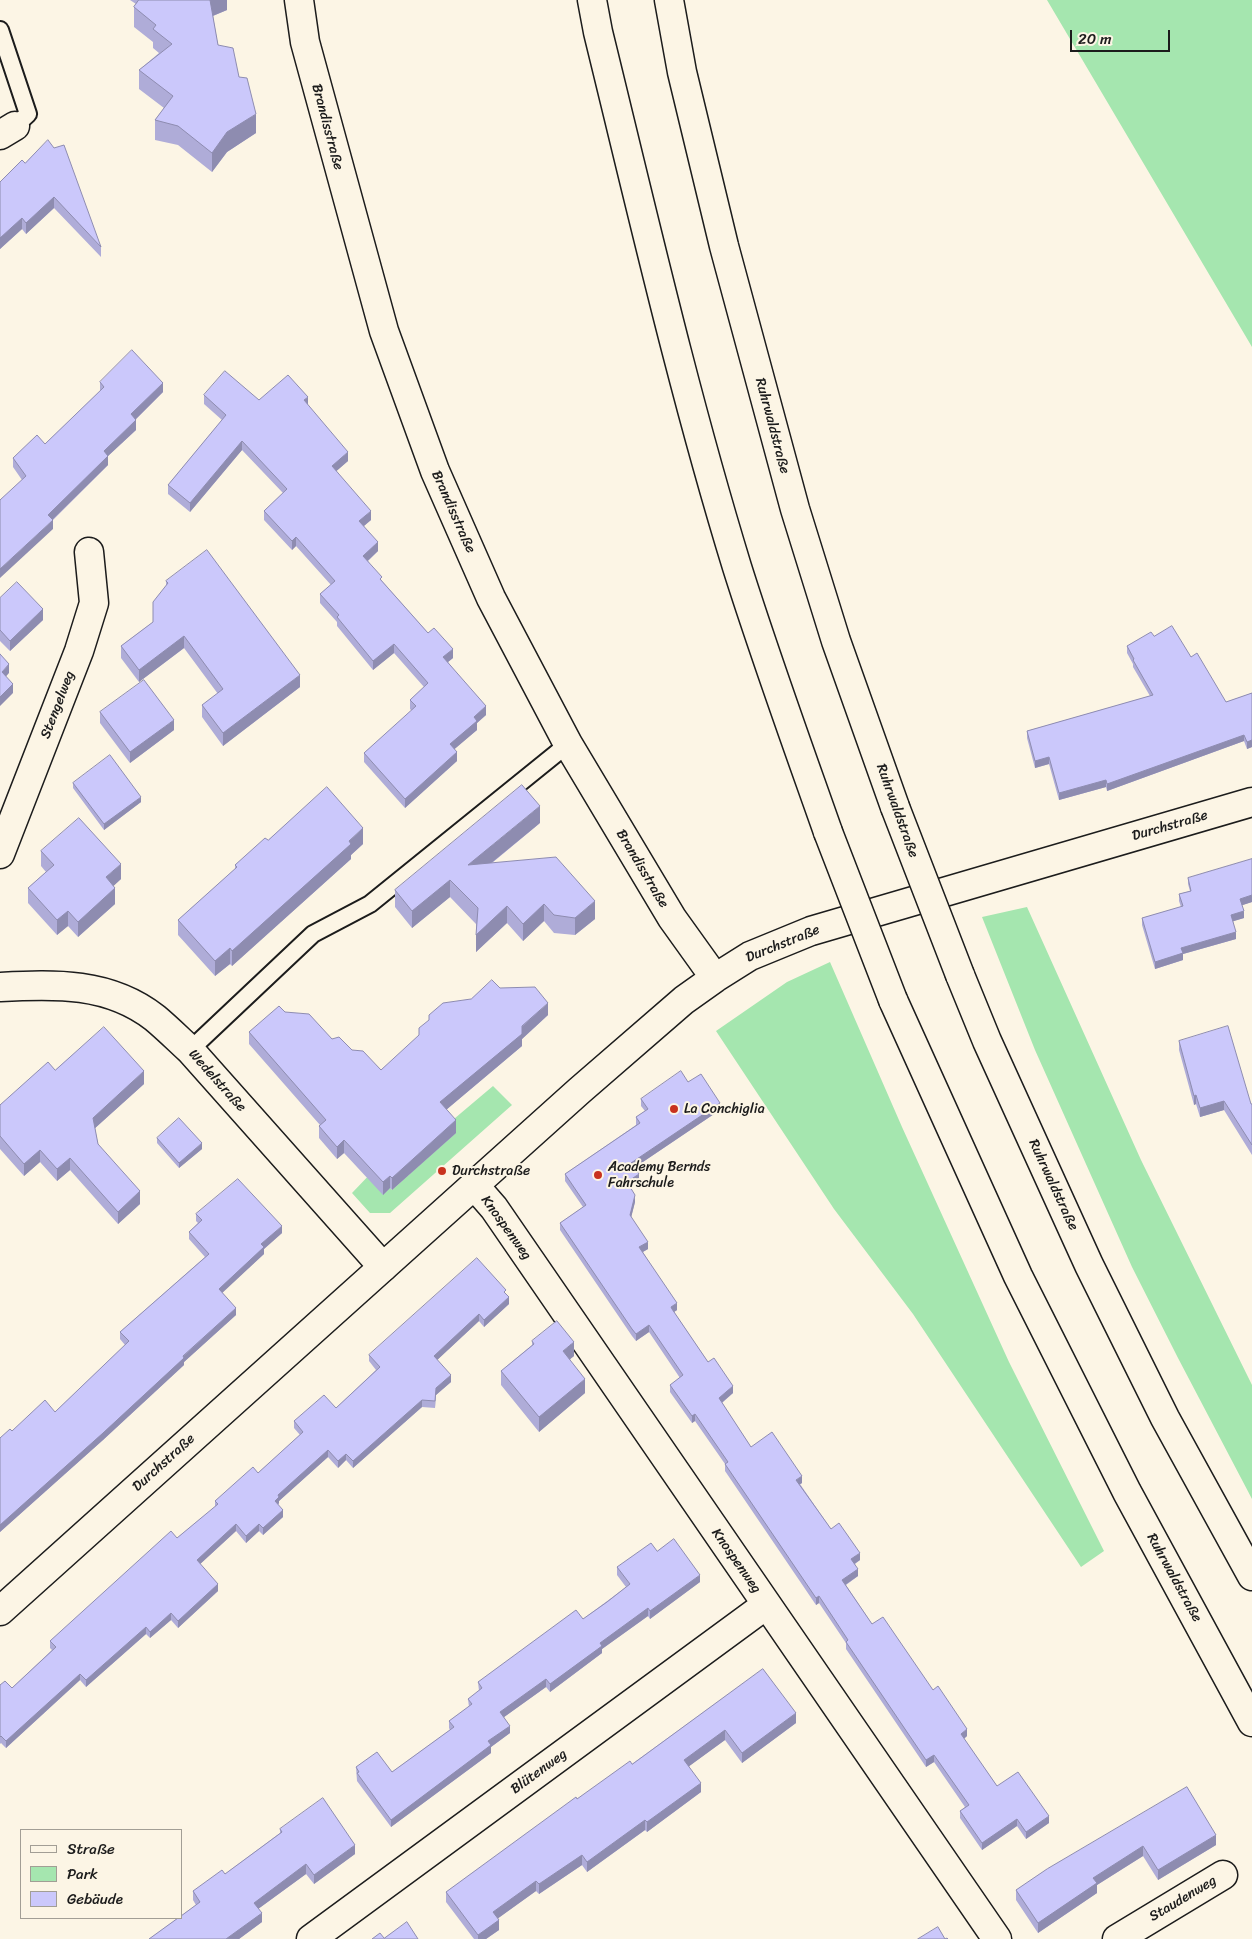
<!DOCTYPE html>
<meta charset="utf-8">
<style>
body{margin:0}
#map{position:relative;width:1252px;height:1939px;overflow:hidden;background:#fcf5e5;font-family:Sriracha,sans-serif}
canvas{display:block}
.legend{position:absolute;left:20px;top:1829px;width:162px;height:90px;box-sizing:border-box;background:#fcf5e5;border:1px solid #a29e95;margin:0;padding:6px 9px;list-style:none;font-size:15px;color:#1c1c1c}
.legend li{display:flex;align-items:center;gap:10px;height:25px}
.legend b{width:25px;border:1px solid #a29e95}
.scale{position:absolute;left:1070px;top:30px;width:100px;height:22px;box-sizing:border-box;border:2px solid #1c1c1c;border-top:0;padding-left:6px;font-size:15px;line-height:18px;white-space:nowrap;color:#1c1c1c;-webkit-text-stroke:4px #fcf5e5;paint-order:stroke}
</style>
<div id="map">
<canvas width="1252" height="1939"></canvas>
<ul class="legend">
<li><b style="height:6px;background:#fcf5e5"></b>Straße</li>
<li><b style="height:14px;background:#a5e6af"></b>Park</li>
<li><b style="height:14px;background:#cbc8fb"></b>Gebäude</li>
</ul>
<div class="scale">20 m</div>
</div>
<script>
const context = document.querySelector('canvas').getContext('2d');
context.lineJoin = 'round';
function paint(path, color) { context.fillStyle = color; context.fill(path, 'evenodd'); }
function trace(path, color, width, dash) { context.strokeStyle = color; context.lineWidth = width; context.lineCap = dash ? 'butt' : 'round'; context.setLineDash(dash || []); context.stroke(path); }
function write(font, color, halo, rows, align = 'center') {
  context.font = font + ' Sriracha,sans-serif'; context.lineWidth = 4; context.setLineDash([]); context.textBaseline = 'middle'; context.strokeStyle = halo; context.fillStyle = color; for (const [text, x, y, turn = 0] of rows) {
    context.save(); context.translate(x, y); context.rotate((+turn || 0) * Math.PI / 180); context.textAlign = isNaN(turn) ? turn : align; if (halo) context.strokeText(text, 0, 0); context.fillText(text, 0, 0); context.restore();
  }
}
paint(new Path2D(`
 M1047,0H1252V347Z
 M1027,907L1141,1160L1252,1385V1499L1178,1358L1132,1267L1035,1050L982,917Z
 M830,962L902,1127L1009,1362L1104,1551L1081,1567L913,1314L834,1209L716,1031L787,982Z
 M493,1086L512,1105L390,1213H370L352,1193L374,1170L392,1190L455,1133L448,1124Z`), '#a5e6af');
const lane = new Path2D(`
 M0,30L28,114L15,126
 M190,1050L313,934L370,904L568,744`);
const street = new Path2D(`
 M0,135L15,126
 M0,854L79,651L94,603L89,552
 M0,987C55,984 109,982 155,1018C167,1028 178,1039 190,1050L383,1267
 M474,1185L494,1208L997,1939
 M311,1939L766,1605
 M1117,1939L1223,1875`);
const secondary = new Path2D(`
 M299,0L305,42L384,331L435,471L491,598L568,744L672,918L715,978
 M0,1611L579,1091L684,1000L715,978L750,956L811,931L1252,802`);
const highway = new Path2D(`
 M592,0L598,32C642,211 683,391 737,567C765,656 797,744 828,832
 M669,0L682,72L724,246L795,509L836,641L895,807
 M960,975L987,1041L1089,1265L1165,1418L1252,1576
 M893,1000L1018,1276L1127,1492L1252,1722`);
trace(lane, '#1c1c1c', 20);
trace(street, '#1c1c1c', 31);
trace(secondary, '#1c1c1c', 31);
trace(highway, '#1c1c1c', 31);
trace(lane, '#fcf5e5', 16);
trace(street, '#fcf5e5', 28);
trace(secondary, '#fcf5e5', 28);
trace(highway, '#fcf5e5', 28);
const highwayBridge = new Path2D(`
 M895,807L960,975
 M828,832L893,1000`);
trace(highwayBridge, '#1c1c1c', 31, []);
trace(highwayBridge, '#fcf5e5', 28);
paint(new Path2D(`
 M130,0H227V10L213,16L218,45L239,77L256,133L227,152L212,172L178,145L155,140V120L164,108L139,89V70L159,53L153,48V42L134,27V7L136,4Z
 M22,160L101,247V257L54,208L26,234L22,229L0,249V182Z
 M100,382L163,392L136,419V430L108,456V465L53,520V529L22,480L13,467V458L45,444L100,391Z
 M204,395L308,405L348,461L336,471L371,520L364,526L378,551L368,561L382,581L428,633L453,658L448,662L486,715L477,723V730L454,749L457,761L405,808L364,762V753L412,711L410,709V700L424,687L394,653L373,670L337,626V622L320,603V594L331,585L296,546L292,550L264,520V511L283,493L242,450L190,512L168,494V485L222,420L204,404Z
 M166,581L300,687L223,746L202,717V705L218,694L184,648L139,682L121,658V646L153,622L166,586Z
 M0,598L43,620L10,651L0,641Z
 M1154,636L1191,657L1226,702L1252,693V747L1247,749L1244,741L1107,791L1106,787L1059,800L1049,764L1035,768L1027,738V731L1150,696L1133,667V664L1127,653V646Z
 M100,712L174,730L130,763L100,723Z
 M73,783L141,802L104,830L73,788Z
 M540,823L492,863L595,919L575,935L554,933L544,921L523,941L507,923L476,952V924L450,897L412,928L395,907V890Z
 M268,840L363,844L351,855V859L232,966L230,964L215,976L178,935V920L235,869V865Z
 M41,851L121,879L113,886L115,904L78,937L68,926L57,935L28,903V888L46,872L41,866Z
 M1252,859V902L1242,905L1244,918L1233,921L1236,939L1183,954V960L1155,969L1142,925V918L1181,907L1179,901V894L1190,891L1188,884V878Z
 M500,988L548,1015L522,1039V1046L446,1110L456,1133L392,1190L390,1188L383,1195L344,1153L337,1159L319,1138V1126L320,1125L249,1044V1032L285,1012L352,1050L381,1070L471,999Z
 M1179,1041L1251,1104H1252V1155L1224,1110L1200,1117L1196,1104L1194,1105L1179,1050Z
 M55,1070L144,1084L95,1128L98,1144L140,1204L118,1224L70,1170L57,1181L40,1162L24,1176L0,1149V1105Z
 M688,1082L720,1110L634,1168L639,1181L630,1187L635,1202L631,1217L648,1249L643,1252L677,1310L674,1312L708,1362L733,1393L722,1403L751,1447L802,1483L800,1484L831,1529L860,1560L855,1564L858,1576L846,1585L872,1624L933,1690L967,1736L964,1739L997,1786L1049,1823L1026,1839L1017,1826L982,1850L960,1818V1811L965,1807L934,1762L926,1767L846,1649V1643L819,1603L816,1605L725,1471V1464L695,1421L692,1423L670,1392V1385L680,1378L649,1332L636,1341L632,1336L560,1230V1223L583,1207L565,1181V1174L636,1125V1117L645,1111L641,1106V1099Z
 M157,1138L202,1149L179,1168L157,1143Z
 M196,1214L282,1233L264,1249V1254L222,1292L236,1315L184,1362V1365L103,1440L0,1532V1438L12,1431L55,1412L125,1345L120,1339V1332L205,1257L189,1239V1232L198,1223L196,1221Z
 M506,1294L509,1304L484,1327L479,1321L437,1360L451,1382L436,1395L435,1408L422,1407L353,1468L346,1460L338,1468L328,1457L279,1501V1503L278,1505L283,1517L263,1535L259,1531L246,1543L236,1531L200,1564L218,1591L178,1628L171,1620L150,1638L146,1634L86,1687L80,1680L6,1748L1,1743L0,1744V1685L12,1688L52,1650L50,1648V1641L177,1538L215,1507V1501L258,1473L300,1435L294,1428V1421L336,1408L376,1370L369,1361V1355Z
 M532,1341L574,1356L570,1359L585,1393L539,1432L501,1385V1371L532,1345Z
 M657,1551L700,1582L650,1619L648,1616L602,1649V1653L550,1692L546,1687L504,1717L510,1733L491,1747V1753L391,1827L357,1781L356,1767L392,1772L450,1730L449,1728V1721L469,1707L468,1699L479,1691L478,1682L583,1619L626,1587L617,1575V1567Z
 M763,1669L796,1723L742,1763L725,1740L689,1766L701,1792L647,1832L645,1830L587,1872L582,1865L539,1894L536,1891L498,1918L499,1930L486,1939H474L446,1902V1892L577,1799L632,1764Z
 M1187,1787L1216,1845L1158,1880L1143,1856L1097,1885V1893L1038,1933L1016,1900V1890Z
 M280,1829L355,1854L314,1884L306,1874L258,1909L262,1922L239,1939H149L196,1905L193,1900V1891L225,1874L280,1833Z`), '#afacd8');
paint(new Path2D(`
 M210,0H227V10L210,17Z
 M256,114V133L227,152L212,172V153L227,132Z
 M54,197V208L26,234V223Z
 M22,218V229L0,249V238Z
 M163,383V392L131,424V414Z
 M308,397V406L304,400Z
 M136,420V430L108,456V465L48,524V515L104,451Z
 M242,441V450L190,512V503Z
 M348,452V461L332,475V466Z
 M371,511V520L359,530V521Z
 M53,520V529L0,578V569Z
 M296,537V546L292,550V541Z
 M378,542V551L363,565V556Z
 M43,609V620L10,651V641Z
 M184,636V648L139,682V670Z
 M394,644V653L373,670V661Z
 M453,649V658L443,666V657Z
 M9,664V673L2,681V672Z
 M300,675V687L223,746V733Z
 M13,684V693L0,706V697Z
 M486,706V715L477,723V730L450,753V744L474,717Z
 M174,720V730L130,763V752Z
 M1244,735V741L1107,791V784Z
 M1252,740V747L1247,749V742Z
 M457,752V761L405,808V799Z
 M1049,757V764L1035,768V761Z
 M1106,780V787L1059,800V793Z
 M141,797V802L104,830V824Z
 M540,806V823L468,882V865Z
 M363,828V844L351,855V859L232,966V951Z
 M121,864V879L106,893V877Z
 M450,880V897L412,928V911Z
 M115,888V904L78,937V922Z
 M1252,895V902L1240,906V899Z
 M595,901V919L575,935V918Z
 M544,904V921L523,941V924Z
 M507,906V923L476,952V935Z
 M68,911V926L57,935V920Z
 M1244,911V918L1231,922V915Z
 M1236,932V939L1183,954V960L1155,969V962L1181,948Z
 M230,948V964L215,976V961Z
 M548,1003V1015L522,1039V1046L440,1115V1102Z
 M144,1071V1084L93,1130V1118Z
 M1196,1095V1104L1194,1105V1096Z
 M1224,1101V1110L1200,1117V1108Z
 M720,1103V1110L631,1170V1163Z
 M456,1120V1133L392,1190V1178Z
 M344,1140V1153L337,1159V1147Z
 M202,1143V1149L179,1168V1163Z
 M40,1150V1162L24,1176V1164Z
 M70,1158V1170L57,1181V1169Z
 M639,1174V1181L627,1189V1182Z
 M390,1176V1188L383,1195V1182Z
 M140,1191V1204L118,1224V1212Z
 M635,1195V1202L630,1222V1215Z
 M282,1226V1233L264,1249V1254L219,1296V1289L261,1244Z
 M648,1242V1249L639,1254V1247Z
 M509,1297V1304L484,1327V1320Z
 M677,1303V1310L671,1314V1307Z
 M236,1308V1315L184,1362V1365L103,1440L0,1532V1525Z
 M479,1314V1321L434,1363V1356Z
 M649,1325V1332L636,1341V1334Z
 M574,1342V1356L563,1365V1351Z
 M451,1375V1382L436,1395L435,1408L436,1388Z
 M585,1379V1393L539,1432V1417Z
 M733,1386V1393L719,1405V1398Z
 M422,1400V1407L353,1468V1461Z
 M695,1414V1421L692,1423V1416Z
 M328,1450V1457L279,1501V1503L275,1508V1501L278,1495Z
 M346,1454V1460L338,1468V1461Z
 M802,1476V1483L796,1487V1480Z
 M283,1510V1517L263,1535V1528Z
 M236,1524V1531L197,1567V1560Z
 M259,1524V1531L246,1543V1536Z
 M860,1553V1560L851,1566V1559Z
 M858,1569V1576L842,1587V1580Z
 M700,1575V1582L650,1619V1611Z
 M218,1584V1591L178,1628V1621Z
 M819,1596V1603L816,1605V1598Z
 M648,1608V1616L602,1649V1653L550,1692V1684L600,1643Z
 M171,1613V1620L150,1638V1632Z
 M146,1627V1634L86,1687V1680Z
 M80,1674V1680L6,1748V1741Z
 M546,1679V1687L500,1720V1712Z
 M796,1713V1723L742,1763V1753Z
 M510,1726V1733L491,1747V1753L391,1827V1820L488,1741Z
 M967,1729V1736L961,1741V1734Z
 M725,1730V1740L684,1770V1760Z
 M934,1755V1762L926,1767V1760Z
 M701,1783V1792L647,1832V1822Z
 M1049,1816V1823L1026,1839V1832Z
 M1017,1819V1826L982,1850V1843Z
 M645,1820V1830L587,1872V1862Z
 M1216,1835V1845L1158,1880V1870Z
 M355,1845V1854L314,1884V1875Z
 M1143,1846V1856L1097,1885V1893L1038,1933V1923L1093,1878Z
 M582,1855V1865L539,1894V1884Z
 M306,1864V1874L254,1912V1903Z
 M536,1881V1891L493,1922V1912Z
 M262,1913V1922L239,1939H226Z
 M499,1920V1930L486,1939H478V1935Z`), '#8e8cb0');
const building = new Path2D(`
 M139,0H210L218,45L233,48L239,77L247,78L256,114L227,132L212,153L178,126L155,120L173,96L139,70L172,44L153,29L156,25L134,7Z
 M48,140L54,148L64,145L101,247L54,197L26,223L22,218L0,238V182L22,160L25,163Z
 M132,350L163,383L131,414L136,420L104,451L108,456L48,515L53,520L0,569V500L26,476L13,458L37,435L45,444L104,387L100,382Z
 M225,371L259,400L288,375L308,397L304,400L348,452L332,466L371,511L359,521L378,542L363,556L382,577L380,579L428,633L434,628L453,649L443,657L486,706L474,717L477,721L450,744L457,752L405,799L364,753L416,706L410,700L428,683L394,644L373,661L337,617L339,615L320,594L335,581L296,537L292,541L264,511L287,489L242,441L190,503L168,485L226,415L204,395Z
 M207,550L300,675L223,733L202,705L223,689L184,636L139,670L121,646L153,622V602L168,583L166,581Z
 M17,582L43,609L10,641L0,630V598Z
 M1172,626L1191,657L1197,653L1226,702L1252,693V740L1247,742L1244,735L1107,784L1106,780L1059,793L1049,757L1035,761L1027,731L1153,695L1133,660L1134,659L1127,646L1151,632L1154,636Z
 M0,654L9,664L2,672L13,684L0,697Z
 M144,680L174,720L130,752L100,712Z
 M110,755L141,797L104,824L73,783Z
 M522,785L540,806L468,865L556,857L595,901L575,918L554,915L544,904L523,924L507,906L476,935L478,908L450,880L412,911L395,890Z
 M327,787L363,828L349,841L351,844L232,951L230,948L215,961L178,920L237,867L235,865L265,838L268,840Z
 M79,818L121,864L106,877L115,888L78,922L68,911L57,920L28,888L54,865L41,851Z
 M1252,859V895L1240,899L1244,911L1231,915L1236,932L1181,948L1183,953L1155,962L1142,918L1183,906L1179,894L1191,891L1188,878Z
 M492,980L500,988L535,987L548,1003L522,1026V1034L440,1102L456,1120L392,1178L390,1176L383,1182L344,1140L337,1147L319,1126L326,1120L249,1032L279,1006L285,1012L309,1014L332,1039L339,1037L352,1050L363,1051L381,1070L419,1035V1028L429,1020V1015L443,1003L471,999Z
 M1228,1026L1251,1104H1252V1145L1224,1101L1200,1108L1196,1095L1194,1096L1179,1041Z
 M104,1027L144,1071L93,1118L98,1144L140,1191L118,1212L70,1158L57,1169L40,1150L24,1164L0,1136V1105L48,1062L55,1070Z
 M681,1071L688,1082L701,1074L720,1103L631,1163L639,1174L627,1182L635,1195L630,1215L648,1242L639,1247L677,1303L671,1307L672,1309L708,1362L714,1358L733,1386L719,1398L751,1447L772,1432L802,1476L796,1480L831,1529L839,1523L860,1553L851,1559L858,1569L842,1580L872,1624L883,1617L933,1690L938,1686L967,1729L961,1734L997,1786L1018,1772L1049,1816L1026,1832L1017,1819L982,1843L960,1811L969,1805L934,1755L926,1760L846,1642L848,1640L819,1596L816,1598L725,1464L728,1462L695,1414L692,1416L670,1385L683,1375L649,1325L636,1334L632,1329L560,1223L586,1205L565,1174L640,1123L636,1117L648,1109L641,1099Z
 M179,1118L202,1143L179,1163L157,1138Z
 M238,1179L282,1226L261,1244L264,1247L219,1289L236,1308L183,1356L184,1358L103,1433L0,1525V1438L10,1429L12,1431L45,1400L55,1412L129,1341L120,1332L209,1254L189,1232L202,1220L196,1214Z
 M477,1258L506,1290L504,1292L509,1297L484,1320L479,1314L434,1356L451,1375L436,1388L435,1401L422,1400L353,1461L346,1454L338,1461L328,1450L278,1495L279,1497L275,1501L283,1510L263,1528L259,1524L246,1536L236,1524L197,1560L218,1584L178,1621L171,1613L150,1632L146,1627L86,1680L80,1674L6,1741L1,1736L0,1737V1685L5,1681L12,1688L56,1647L50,1641L171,1531L177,1538L218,1504L215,1501L253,1467L258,1473L303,1432L294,1421L324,1395L336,1408L380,1367L369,1355Z
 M557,1321L574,1342L563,1351L585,1379L539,1417L501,1371L534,1344L532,1341Z
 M674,1539L700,1575L650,1611L648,1608L600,1643L602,1646L550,1684L546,1679L500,1712L510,1726L488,1741L491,1745L391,1820L357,1773L359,1772L356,1767L377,1752L392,1772L454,1727L449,1721L472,1704L468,1699L482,1688L478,1682L576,1610L583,1619L607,1602L630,1584L617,1567L651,1543L657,1551Z
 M763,1669L796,1713L742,1753L725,1730L684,1760L701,1783L647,1822L645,1820L587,1862L582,1855L539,1884L536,1881L493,1912L499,1920L478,1935L446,1892L576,1797L577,1799L630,1761L632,1764Z
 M1187,1787L1216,1835L1158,1870L1143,1846L1093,1878L1097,1883L1038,1923L1016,1890L1047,1869Z
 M323,1798L355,1845L314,1875L306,1864L254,1903L262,1913L226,1939H149L178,1918H181V1916L200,1902L193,1891L222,1870L225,1874L282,1832L280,1829Z
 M407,1922L418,1939H372L380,1933L384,1938Z
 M938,1927L945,1939L947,1938L948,1939H918Z`);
paint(building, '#cbc8fb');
trace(building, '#8e8cb0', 1);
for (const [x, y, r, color] of [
 [674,1109,5,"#c8321e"],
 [442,1171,5,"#c8321e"],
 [598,1175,5,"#c8321e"]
]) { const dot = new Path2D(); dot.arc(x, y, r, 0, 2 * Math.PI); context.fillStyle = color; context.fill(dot); trace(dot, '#fcf5e5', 2); }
write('14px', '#1c1c1c', '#fcf5e5', [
 ["Brandisstraße",327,127,75],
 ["Ruhrwaldstraße",772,426,75],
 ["Brandisstraße",453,512,66],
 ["Stengelweg",58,705,-69],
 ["Ruhrwaldstraße",897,811,70],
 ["Durchstraße",1170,826,-16],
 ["Brandisstraße",642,869,59],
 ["Durchstraße",783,944,-22],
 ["Wedelstraße",217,1081,48],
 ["Ruhrwaldstraße",1053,1185,65],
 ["Knospenweg",506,1228,54],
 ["Durchstraße",164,1463,-42],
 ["Knospenweg",736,1561,55],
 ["Ruhrwaldstraße",1174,1578,61],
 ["Blütenweg",539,1772,-36],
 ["Staudenweg",1183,1899,-31]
]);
write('14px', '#1c1c1c', '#fcf5e5', [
 ["La Conchiglia",684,1109],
 ["Academy Bernds",608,1167],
 ["Fahrschule",608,1183],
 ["Durchstraße",452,1171]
], 'left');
</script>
